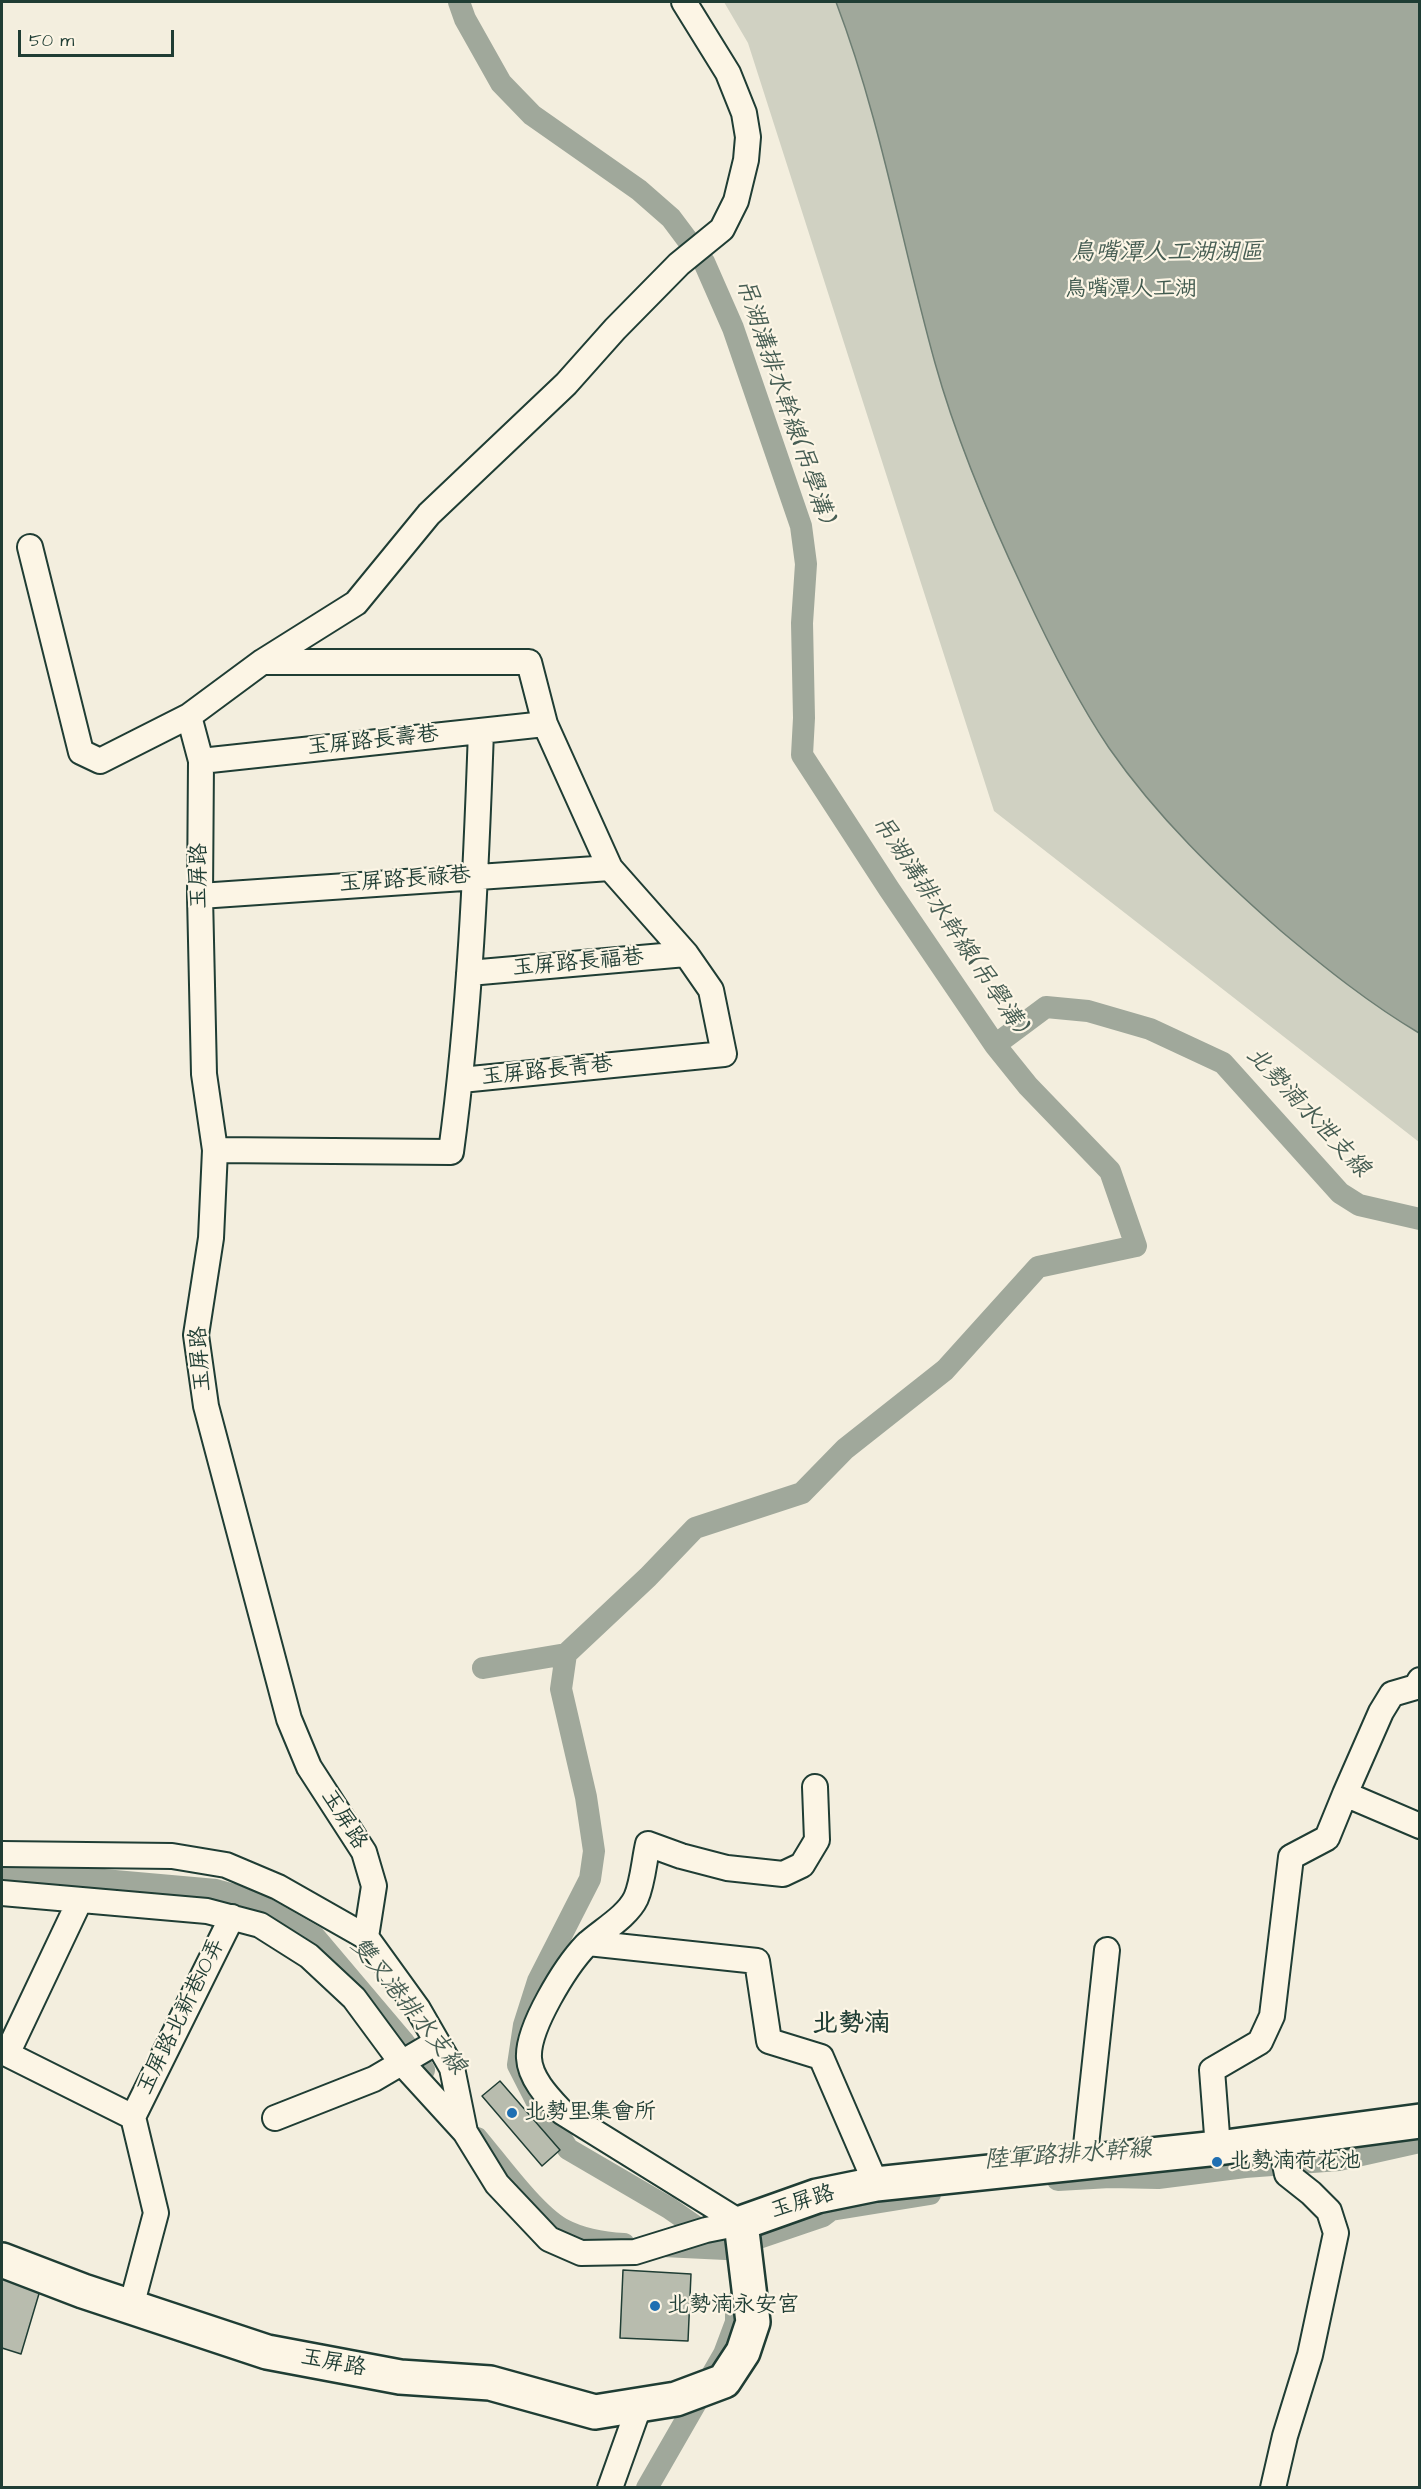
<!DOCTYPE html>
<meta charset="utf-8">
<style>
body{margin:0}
#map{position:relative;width:1421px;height:2489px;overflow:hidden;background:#f3eede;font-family:"Architects Daughter",sans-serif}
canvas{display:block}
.frame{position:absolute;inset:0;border:3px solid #1f3d34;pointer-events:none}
.scale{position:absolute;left:18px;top:30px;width:156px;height:27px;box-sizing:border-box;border:3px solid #1f3d34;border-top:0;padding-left:8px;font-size:18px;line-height:21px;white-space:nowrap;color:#1f3d34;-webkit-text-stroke:4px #fcf5e5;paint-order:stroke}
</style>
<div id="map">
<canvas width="1421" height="2489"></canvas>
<div class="frame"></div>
<div class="scale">50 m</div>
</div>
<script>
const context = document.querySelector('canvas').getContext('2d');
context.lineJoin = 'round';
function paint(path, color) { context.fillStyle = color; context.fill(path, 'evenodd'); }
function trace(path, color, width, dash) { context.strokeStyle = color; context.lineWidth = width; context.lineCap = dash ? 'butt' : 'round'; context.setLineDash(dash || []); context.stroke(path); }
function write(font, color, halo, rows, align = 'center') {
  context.font = font + ' "Architects Daughter","LXGW WenKai TC",sans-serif'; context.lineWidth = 4.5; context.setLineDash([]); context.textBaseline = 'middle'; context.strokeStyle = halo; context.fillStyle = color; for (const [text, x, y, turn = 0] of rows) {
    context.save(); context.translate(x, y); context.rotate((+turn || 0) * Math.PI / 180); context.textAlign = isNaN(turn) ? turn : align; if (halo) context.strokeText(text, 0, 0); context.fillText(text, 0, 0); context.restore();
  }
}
paint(new Path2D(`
 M724,2H1419V1142L994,811L748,43Z`), '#d0d1c2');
const water = new Path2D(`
 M836,2H1419V1033C1370,1004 1325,968 1281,931C1218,876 1157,817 1109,748C1076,699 1049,645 1024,591C989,517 957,442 935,363C901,241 881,120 836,2Z`);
paint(water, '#a0a89b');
trace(water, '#6c7d72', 1.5);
trace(new Path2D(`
 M459,2L465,19L501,83L532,115L639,190L671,218L704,262L733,328L801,526L806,564L802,623L804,718L802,755L889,889L995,1045L1028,1086L1110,1171L1136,1246L1038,1267L945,1370L845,1449L802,1493L695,1528L648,1577L566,1654L483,1668
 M995,1045L1046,1007L1088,1011L1150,1029L1223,1063L1340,1193L1359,1205L1420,1219
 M566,1654L561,1689L586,1797L594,1851L590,1879L538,1981L524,2025L518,2065L541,2110L553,2125L568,2149L669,2208L715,2240
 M2,1871L216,1890L249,1899L315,1937L403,2041L424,2070
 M477,2138C499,2164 534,2213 562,2229C581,2239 602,2243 624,2244
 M1058,2180L1110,2177L1158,2178L1245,2167L1339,2160L1420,2142
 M663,2246L726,2249L823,2216L831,2210L930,2194
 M647,2488L724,2354L736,2322V2302`), '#a0a89b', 22);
const building = new Path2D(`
 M500,2081L560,2150L542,2166L482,2096Z
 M623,2270L691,2274L688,2341L620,2338Z
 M2,2275L41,2287L21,2354L2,2348Z`);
paint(building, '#b8bcae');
trace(building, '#1f3d34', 1.5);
const street = new Path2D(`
 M30,547L81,752L100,761L189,716L262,662L356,603L429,514L566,384L615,329L679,264L722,229L736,201L746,160L748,137L744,113L728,73L684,2
 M262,662H529L545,724L610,868L686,954L711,990L724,1054L461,1080
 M189,716L201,761L200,896L204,1074L215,1150L211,1238L196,1335L206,1406L289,1719L309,1767L364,1852L374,1886L366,1937
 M201,761L545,724
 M200,896L610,868
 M469,973L686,954
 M215,1150L451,1152C470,1012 476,872 481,731
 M1345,1794L1381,1712L1392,1694L1416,1687L1420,1680
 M2,1854L172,1856L226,1865L278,1887L366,1937L418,2009L452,2068L465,2132L497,2184L549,2239L581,2253L635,2252L706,2230L741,2223
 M2,1893L207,1911L260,1925L309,1956L354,1998L402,2063L465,2132
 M80,1900L7,2054L133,2117L156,2213L131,2307
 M588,1943L757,1961L769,2041L821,2057L876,2184
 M133,2117L232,1917
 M275,2118L374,2079L437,2042
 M1218,2148L1212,2070L1260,2042L1272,2016L1291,1857L1327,1838L1345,1794L1420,1826
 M1084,2164L1107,1950
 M741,2223L562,2112C549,2098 530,2079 529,2058C527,2028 566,1966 586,1945C601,1931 627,1917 636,1898C643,1882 644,1861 648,1844L681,1856L727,1868L783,1874L802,1865L817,1840L815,1787
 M610,2488L640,2404
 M1273,2488L1285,2436L1310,2355L1336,2233L1329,2211L1311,2193L1287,2174L1280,2140`);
const secondary = new Path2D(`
 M2,2260L83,2291L267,2352L400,2377L490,2383L595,2412L676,2399L724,2381L743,2352L753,2322L741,2223L817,2196L876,2184L1218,2148L1420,2121`);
trace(street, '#1f3d34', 28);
trace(secondary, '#1f3d34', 38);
trace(street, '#fcf5e5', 24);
trace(secondary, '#fcf5e5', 33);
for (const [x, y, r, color] of [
 [512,2113,6,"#1f6fb2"],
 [1217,2162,6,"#1f6fb2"],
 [655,2306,6,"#1f6fb2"]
]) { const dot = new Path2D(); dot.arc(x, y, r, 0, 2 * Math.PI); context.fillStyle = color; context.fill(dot); trace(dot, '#fcf5e5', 2); }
write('22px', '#425b50', '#fcf5e5', [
 ["鳥嘴潭人工湖",1131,290]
]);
write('22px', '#1f3d34', '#fcf5e5', [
 ["玉屏路長壽巷",373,742,-6],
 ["玉屏路",200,876,-90],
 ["玉屏路長祿巷",405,881,-4],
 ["玉屏路長福巷",578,964,-5],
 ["玉屏路長青巷",547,1072,-6],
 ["玉屏路",202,1359,-94],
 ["玉屏路",343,1820,58],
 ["玉屏路北新巷10弄",182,2017,-64],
 ["玉屏路",803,2203,-17],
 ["玉屏路",333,2364,11]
]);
write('22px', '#1f3d34', '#fcf5e5', [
 ["北勢里集會所",524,2113],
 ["北勢湳荷花池",1229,2162],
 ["北勢湳永安宮",667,2306]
], 'left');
write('italic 24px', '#465d53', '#fcf5e5', [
 ["鳥嘴潭人工湖湖區",1167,254],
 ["吊湖溝排水幹線(吊學溝)",783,401,71],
 ["吊湖溝排水幹線(吊學溝)",948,925,56],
 ["北勢湳水泄支線",1307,1113,47],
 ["雙叉港排水支線",407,2007,51],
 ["陸軍路排水幹線",1068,2156,-4]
]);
write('bold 26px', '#1f3d34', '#fcf5e5', [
 ["北勢湳",851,2026]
]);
</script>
